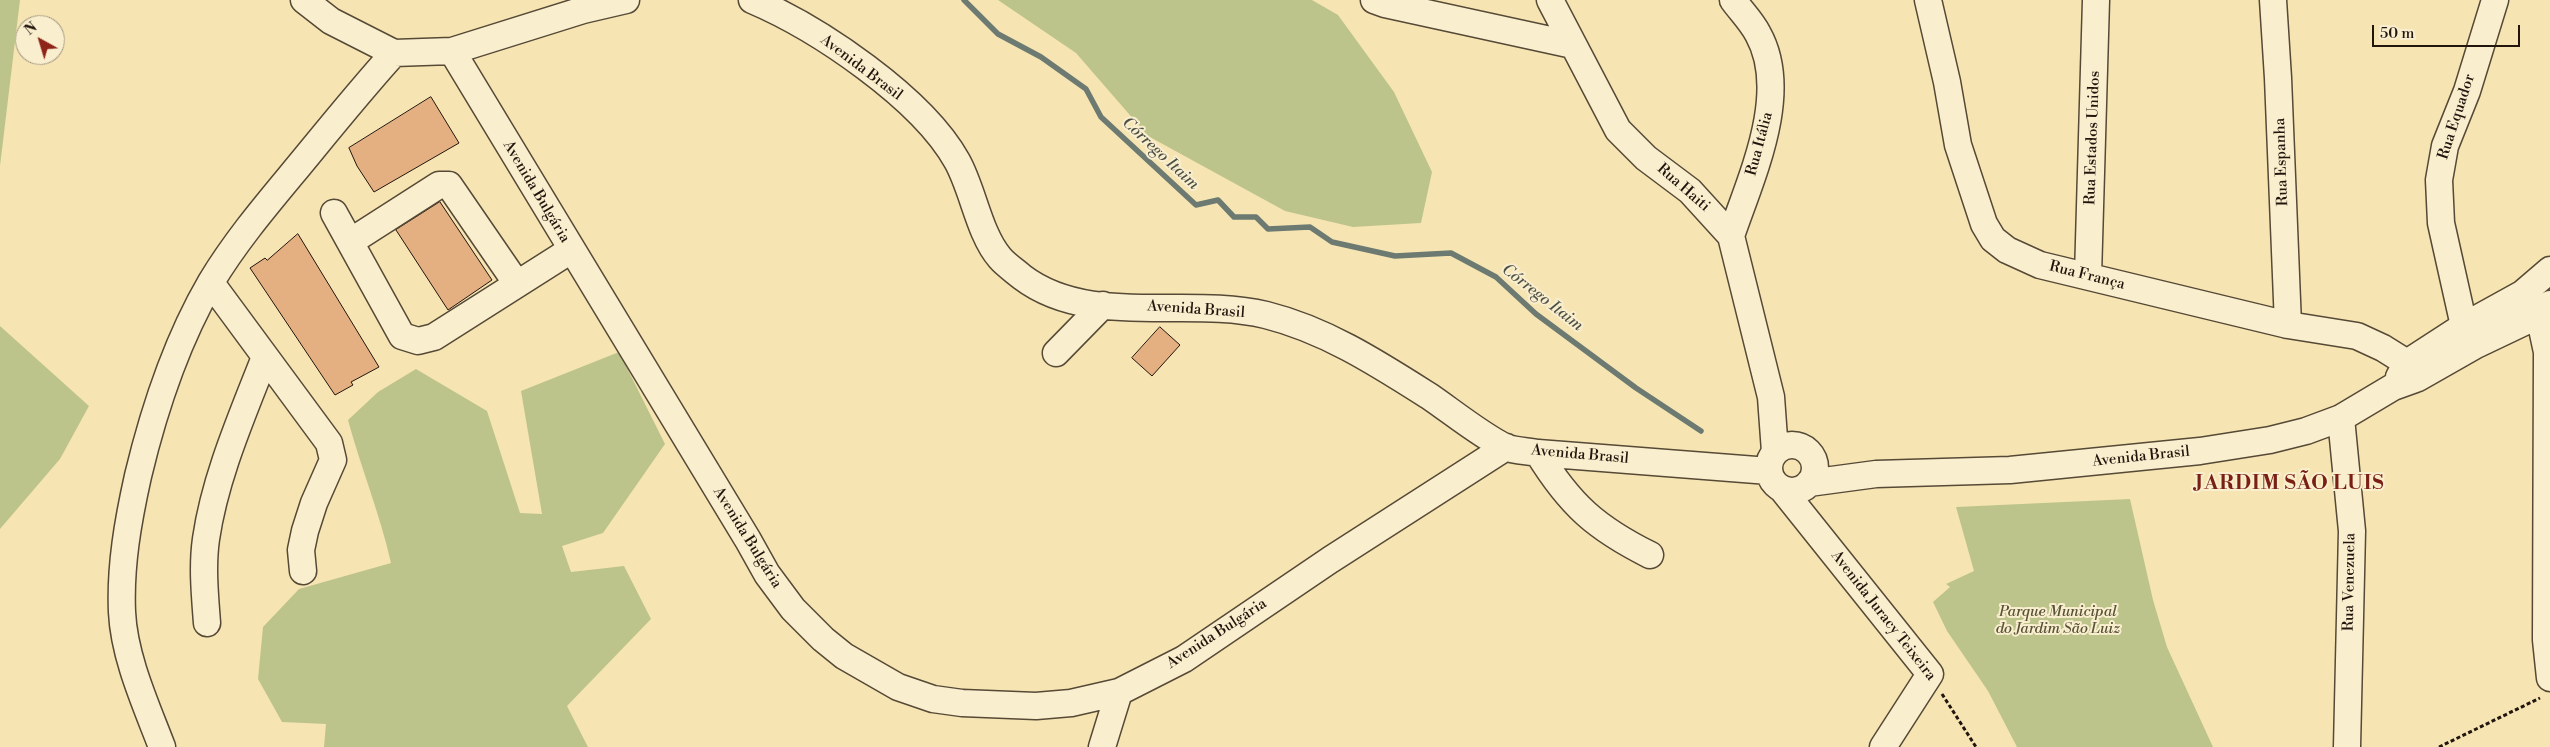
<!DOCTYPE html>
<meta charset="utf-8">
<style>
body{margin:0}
#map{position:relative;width:2550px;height:747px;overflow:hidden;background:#f6e5b3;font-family:"Libre Bodoni",serif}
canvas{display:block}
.north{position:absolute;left:15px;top:15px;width:50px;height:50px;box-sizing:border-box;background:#f9eece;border:1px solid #a39781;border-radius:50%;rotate:321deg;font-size:14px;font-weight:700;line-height:20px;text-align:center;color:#21150d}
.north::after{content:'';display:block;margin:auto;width:18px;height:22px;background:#8f2418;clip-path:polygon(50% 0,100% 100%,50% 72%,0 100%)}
.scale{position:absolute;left:2372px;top:25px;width:148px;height:22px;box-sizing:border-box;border:2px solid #21150d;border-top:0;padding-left:6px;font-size:15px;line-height:18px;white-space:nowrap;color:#21150d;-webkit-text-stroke:4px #f9eece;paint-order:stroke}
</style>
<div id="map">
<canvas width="2550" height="747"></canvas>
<div class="north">N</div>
<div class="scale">50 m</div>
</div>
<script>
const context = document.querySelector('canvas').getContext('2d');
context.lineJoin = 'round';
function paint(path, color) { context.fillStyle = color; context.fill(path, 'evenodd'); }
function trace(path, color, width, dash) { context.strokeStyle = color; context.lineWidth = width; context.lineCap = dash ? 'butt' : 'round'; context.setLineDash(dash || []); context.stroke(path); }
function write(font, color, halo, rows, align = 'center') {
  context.font = font + ' "Libre Bodoni",serif'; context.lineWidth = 4; context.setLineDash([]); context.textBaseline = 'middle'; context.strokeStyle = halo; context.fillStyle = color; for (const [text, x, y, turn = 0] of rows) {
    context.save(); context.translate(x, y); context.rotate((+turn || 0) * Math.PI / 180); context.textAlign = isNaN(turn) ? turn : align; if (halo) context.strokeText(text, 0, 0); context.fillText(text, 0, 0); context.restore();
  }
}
paint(new Path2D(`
 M0,0H20L0,166Z
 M998,0H1312L1338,15L1394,92L1432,172L1421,223L1353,227L1285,211L1148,136L1076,53Z
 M0,326L89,406L60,459L0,529Z
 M619,352L665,444L603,533L562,546L571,572L624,566L651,619L567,706L588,747H324L326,724L282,722L258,679L263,627L299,589L391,563C380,514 361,468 348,420L378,392L416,369L487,411L520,513L542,514L521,391Z
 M2130,499L2153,600L2167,647L2213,747H2017L1988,691L1947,631L1933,602L1950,587L1946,584L1974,571L1956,507Z`), '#bdc48b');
trace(new Path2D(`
 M964,0L998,34L1041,57L1086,89L1101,117L1196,205L1218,200L1234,217H1256L1268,229L1310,227L1332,242L1395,256L1451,253L1496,277L1536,314L1636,388L1701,431`), '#6c7a71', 5.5);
const building = new Path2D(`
 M431,97L459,143L374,192L357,166L349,148Z
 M440,202L492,280L448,310L396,230Z
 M298,234L379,367L351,382L353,385L335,395L250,268L265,258L267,260Z
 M1160,327L1180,345L1152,376L1132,358Z`);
paint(building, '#e5b081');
trace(building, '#21150d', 1);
const minor = new Path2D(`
 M304,0L331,21L394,53L452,51L583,10L626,0
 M752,0C818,28 922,98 957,161C973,189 979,234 1000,258C1006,265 1015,271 1022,277C1089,328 1188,296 1266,315C1326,330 1377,363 1429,396C1451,411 1482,436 1505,447C1514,451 1528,451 1538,453L1769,471
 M1374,0L1385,4L1573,45
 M1550,0L1618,130L1646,158L1690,191L1731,236L1771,397L1775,452
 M1928,0L1947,82L1958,145L1984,224L1993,239L2007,250L2040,265L2288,325L2357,336L2383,348L2407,363L2418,378
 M2273,0L2278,78L2288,325
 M452,51L748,540L767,574L793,609L823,639L844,656L898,687L933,699L962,703L1036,706L1071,703L1119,692L1184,659L1330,560L1506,447
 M334,213L402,336L418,341L434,337L571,250
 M1731,236C1751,177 1791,93 1758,34C1752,22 1741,11 1733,0
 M350,242L439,185H449L517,284
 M2088,276L2096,0
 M211,283L329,443L333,460L314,503L305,531L301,550L303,571
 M2522,294L2539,315L2547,352L2546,640L2550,678
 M2476,345L2464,326L2441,223L2439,180L2445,146L2467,91L2495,0
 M1056,353L1103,305
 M2399,377L2407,363L2464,326L2522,294L2550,270
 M2341,418L2352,531L2347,747
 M1769 468a23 23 0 1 1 46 0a23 23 0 1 1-46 0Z
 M1538,453C1570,505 1596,528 1650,555
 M1809,483L1876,474L2010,470L2200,451L2270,440L2306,431L2341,418L2393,387L2418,378L2476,345L2539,315L2550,304
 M1782,489L1930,674L1883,747
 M207,623C205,596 202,567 206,539C215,477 242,416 265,357
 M162,747C146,705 124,657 122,612C120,566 128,521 138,476C154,409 176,342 211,282C240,234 276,194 311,151C338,118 365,85 394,53
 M1102,747L1119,692`);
trace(minor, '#564936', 29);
trace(new Path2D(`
 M1942,694L1976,747
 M2439,747L2540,698`), '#21150d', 3, [4, 2.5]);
trace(minor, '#f9eece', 26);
write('15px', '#21150d', '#f9eece', [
 ["Avenida Brasil",861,68,37],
 ["Rua Equador",2457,117,-72],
 ["Rua Estados Unidos",2093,138,-88],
 ["Rua Itália",1760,144,-75],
 ["Rua Espanha",2282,162,-92],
 ["Rua Haiti",1683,188,41],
 ["Avenida Bulgária",536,192,59],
 ["Rua França",2087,276,14],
 ["Avenida Brasil",1196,310,4],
 ["Avenida Brasil",1580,455,5],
 ["Avenida Brasil",2141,457,-6],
 ["Avenida Bulgária",747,538,58],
 ["Rua Venezuela",2350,582,-89],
 ["Avenida Juracy Teixeira",1883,616,52],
 ["Avenida Bulgária",1217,634,-33]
]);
write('italic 15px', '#585239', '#f9eece', [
 ["Parque Municipal",2058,612],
 ["do Jardim São Luiz",2058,629]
]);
write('italic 16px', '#4d5047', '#f9eece', [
 ["Córrego Itaim",1160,154,43],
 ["Córrego Itaim",1542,298,38]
]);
context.letterSpacing = '1px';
write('bold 20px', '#7a1f14', '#f9eece', [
 ["JARDIM SÃO LUIS",2290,484]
]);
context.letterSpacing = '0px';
</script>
